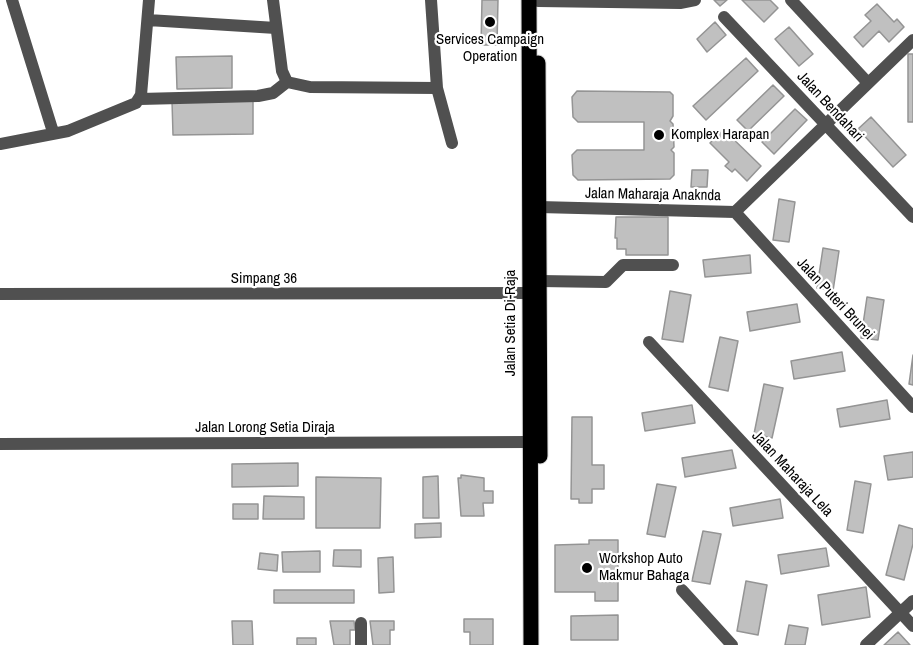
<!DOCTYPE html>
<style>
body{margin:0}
canvas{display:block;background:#fff}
</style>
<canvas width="913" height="645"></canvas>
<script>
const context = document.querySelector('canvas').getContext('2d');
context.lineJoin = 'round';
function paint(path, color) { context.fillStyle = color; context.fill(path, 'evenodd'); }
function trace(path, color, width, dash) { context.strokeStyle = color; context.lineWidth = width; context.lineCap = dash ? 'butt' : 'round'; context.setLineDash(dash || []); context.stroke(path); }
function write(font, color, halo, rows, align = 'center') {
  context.font = font + ' "Archivo Narrow",sans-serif'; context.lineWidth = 4.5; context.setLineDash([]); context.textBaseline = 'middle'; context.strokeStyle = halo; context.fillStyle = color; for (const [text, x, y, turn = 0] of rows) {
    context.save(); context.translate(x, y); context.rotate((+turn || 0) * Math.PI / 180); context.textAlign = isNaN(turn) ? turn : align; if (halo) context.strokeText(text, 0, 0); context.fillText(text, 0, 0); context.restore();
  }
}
const building = new Path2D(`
 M482,0H498L497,45H481Z
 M714,0H727L720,6Z
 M742,0H770L778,8L764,22Z
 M877,4L894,22L897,19L904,27L889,42L879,31L863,47L854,37L871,21L865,15Z
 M715,22L726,35L707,52L697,39Z
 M789,27L813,54L799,66L775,39Z
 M908,54H913V122H908Z
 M232,56V88L177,89L176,57Z
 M746,58L758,71L706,120L693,106Z
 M773,85L784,96L748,131L737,120Z
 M577,91L670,92L673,95V116L670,121L673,124L674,147L671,150L674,153V175L670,179L578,180L573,175L572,155L577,150H644V122H578L573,117L572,97Z
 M253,100V134L173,135L172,101Z
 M795,109L807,120L774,154L762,142Z
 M871,117L906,155L893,167L858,129Z
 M723,129L761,166L747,181L735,169L732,172L725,166L729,162L710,143Z
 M692,170H708L707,187H691Z
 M779,199L795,202L789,242L773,240Z
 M616,217H668V255H626V249H617V238H615Z
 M823,248L839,251L833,291L817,288Z
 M750,255L751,273L705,277L703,260Z
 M670,291L691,295L683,342L662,339Z
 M867,297L884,300L878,340L861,338Z
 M797,304L800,322L750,331L747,312Z
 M720,337L738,341L728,391L709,387Z
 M842,352L845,371L794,379L791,361Z
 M913,355V385L909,384Z
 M764,384L783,388L772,438L754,434Z
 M887,400L890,419L840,427L837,409Z
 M692,405L695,423L645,431L642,413Z
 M572,417H592V465H604V489H592V503H579V499H571Z
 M732,450L736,468L685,477L682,458Z
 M913,452V477L888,480L884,456Z
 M298,463V486L232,487V464Z
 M461,475L484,478V491H493V503H483L484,516H461L458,478H461Z
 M438,476L439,518H423V477Z
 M316,477L381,478L380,528H316Z
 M855,481L871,484L863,533L847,530Z
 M657,484L676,487L665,537L647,534Z
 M264,496L304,497V519H263Z
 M780,499L783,518L733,526L730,508Z
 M233,504H258V519H233Z
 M441,523V537L415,538V524Z
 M899,525L913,529V544L904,580L886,575Z
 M703,531L721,534L710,584L692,581Z
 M589,540H618V601H595V592H555V545L589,544Z
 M826,548L829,566L781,574L778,555Z
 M334,550H361V567L333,566Z
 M320,551V572H283L282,552Z
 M260,553L278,555L277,571L258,569Z
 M393,557L394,592L379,593L378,558Z
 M746,581L767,585L758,635L737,631Z
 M866,587L870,617L822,625L818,595Z
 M274,590H354V603H274Z
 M618,615V640H571V616Z
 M464,619H493V645H470V632H464Z
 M232,621H252L253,645H233Z
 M330,621H354L355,630H350V645H334Z
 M370,621H394V630H390V645H373Z
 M789,625L808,628L805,645H785Z
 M898,632L910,645H884Z
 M297,638H316V645H297Z`);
paint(building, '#c0c0c0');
trace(building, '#949494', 1.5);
const major = new Path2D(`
 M529,0L531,645
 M538,63L540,456`);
trace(major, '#dbdbdb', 17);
trace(new Path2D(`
 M12,0L53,132
 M273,0L282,71L287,82L310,87L437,88
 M431,0L437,88L452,143
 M791,0L868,83
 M538,1L680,3L695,0
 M724,17L913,217
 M148,20L276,28
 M140,99L258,96L273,93L287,82
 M0,144L68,131L136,103L141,95L149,0
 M539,207L735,212L913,40
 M735,212L913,407
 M540,281L606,282L623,265H673
 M0,294L528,293
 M649,342L913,626
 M0,444L530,442
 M682,590L732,645
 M361,623V645
 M866,645L913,601`), '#505050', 12);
trace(major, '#000', 15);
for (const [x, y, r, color] of [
 [490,22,6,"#000"],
 [659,135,6,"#000"],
 [587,568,6,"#000"]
]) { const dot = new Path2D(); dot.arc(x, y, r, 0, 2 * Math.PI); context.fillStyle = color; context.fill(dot); trace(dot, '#fff', 2); }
write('15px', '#000', '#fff', [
 ["Services Campaign",490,40,"center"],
 ["Operation",490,57,"center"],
 ["Komplex Harapan",671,135],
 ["Workshop Auto",599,559],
 ["Makmur Bahaga",599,576]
], 'left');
write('15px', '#000', '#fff', [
 ["Jalan Bendahari",830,107,47],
 ["Jalan Maharaja Anaknda",653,195,1],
 ["Simpang 36",264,279],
 ["Jalan Puteri Brunei",835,299,47],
 ["Jalan Setia Di-Raja",511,323,-90],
 ["Jalan Lorong Setia Diraja",265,428],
 ["Jalan Maharaja Lela",792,474,47]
]);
</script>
